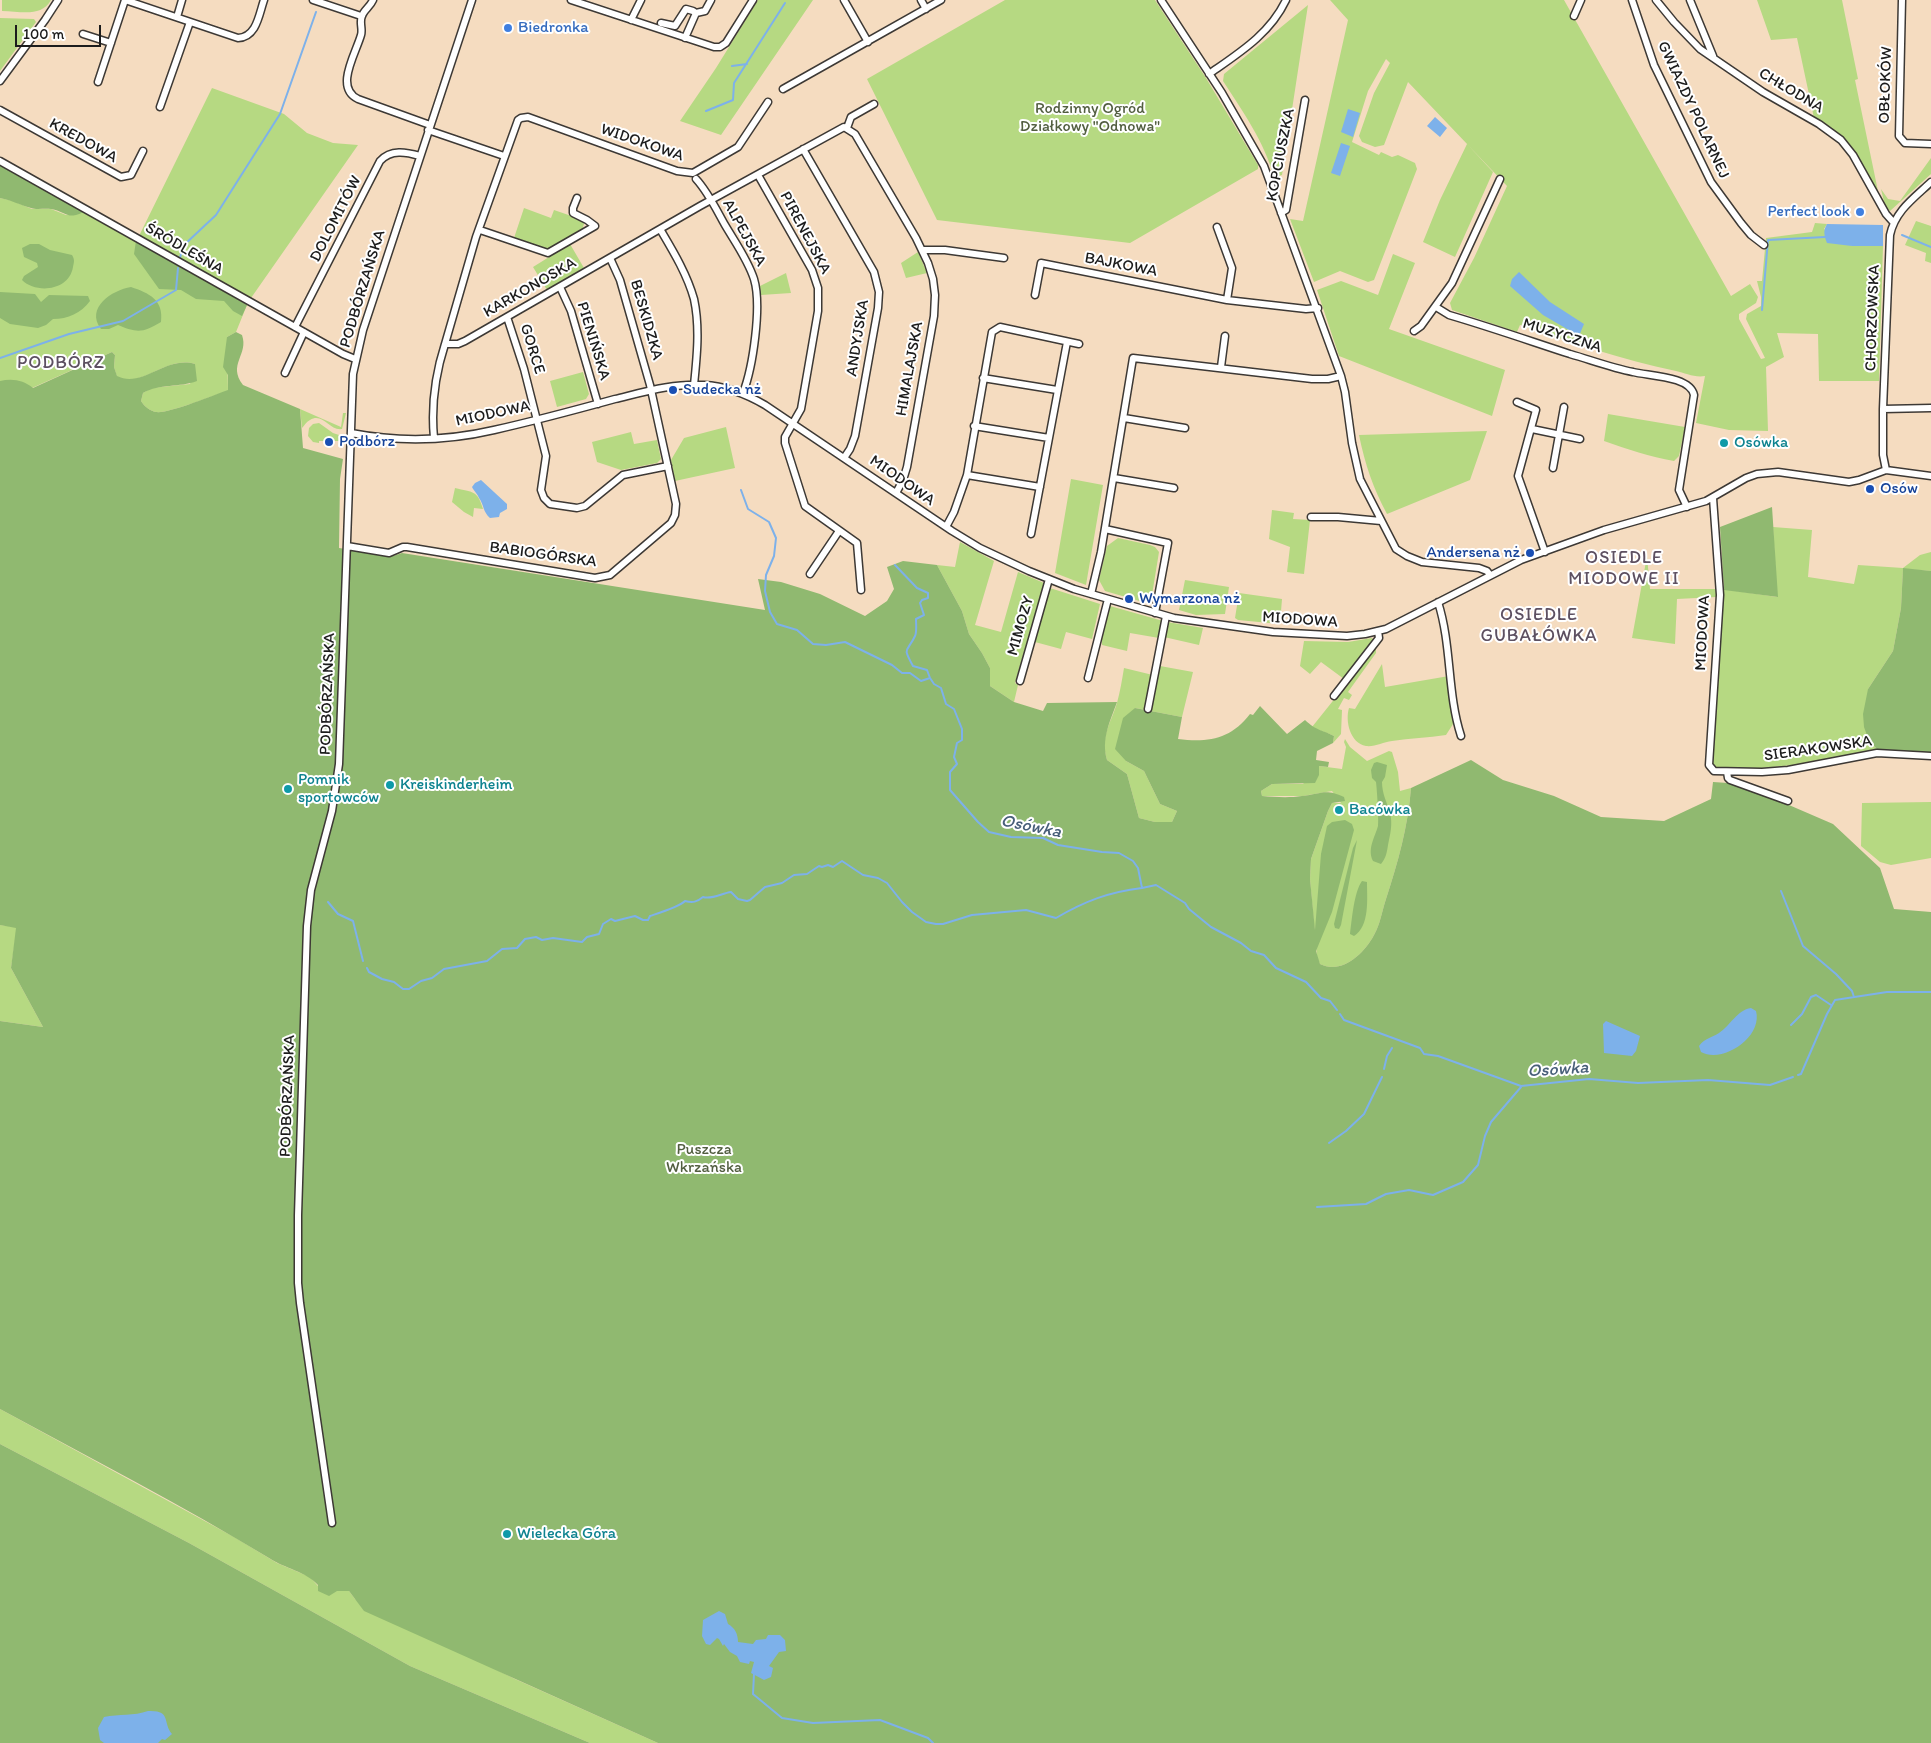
<!DOCTYPE html>
<meta charset="utf-8">
<style>
body{margin:0}
#map{position:relative;width:1931px;height:1743px;overflow:hidden;background:#f5dcc0;font-family:Itim,sans-serif}
canvas{display:block}
.scale{position:absolute;left:15px;top:25px;width:86px;height:22px;box-sizing:border-box;border:2px solid #1c1c1c;border-top:0;padding-left:6px;font-size:15px;line-height:18px;white-space:nowrap;color:#1c1c1c;-webkit-text-stroke:4px #fff;paint-order:stroke}
</style>
<div id="map">
<canvas width="1931" height="1743"></canvas>
<div class="scale">100 m</div>
</div>
<script>
const context = document.querySelector('canvas').getContext('2d');
context.lineJoin = 'round';
function paint(path, color) { context.fillStyle = color; context.fill(path, 'evenodd'); }
function trace(path, color, width, dash) { context.strokeStyle = color; context.lineWidth = width; context.lineCap = dash ? 'butt' : 'round'; context.setLineDash(dash || []); context.stroke(path); }
function write(font, color, halo, rows, align = 'center') {
  context.font = font + ' Itim,sans-serif'; context.lineWidth = 4; context.setLineDash([]); context.textBaseline = 'middle'; context.strokeStyle = halo; context.fillStyle = color; for (const [text, x, y, turn = 0] of rows) {
    context.save(); context.translate(x, y); context.rotate((+turn || 0) * Math.PI / 180); context.textAlign = isNaN(turn) ? turn : align; if (halo) context.strokeText(text, 0, 0); context.fillText(text, 0, 0); context.restore();
  }
}
paint(new Path2D(`
 M2,0H51C41,18 20,11 2,11Z
 M758,0H813L721,135L680,121L716,68Z
 M1005,0H1155L1206,78L1258,165V169L1130,243L937,220L867,79Z
 M1330,0H1564L1731,296L1750,284L1758,297L1756,303L1739,314V319L1761,359L1765,358L1746,319L1747,314L1761,306V297L1757,281H1762L1766,238L1812,232L1815,223L1827,224L1824,229L1852,246H1883L1879,381H1819L1818,334L1777,333L1784,357L1766,367L1768,431L1729,430L1696,423L1705,376C1695,378 1685,373 1676,371C1622,360 1571,342 1520,325L1517,332L1452,310L1450,303L1474,258L1507,186L1408,82L1384,145L1375,147L1362,142L1359,136L1374,93L1390,63L1386,59L1368,91L1352,142L1379,155L1381,152L1392,157L1398,155L1415,163L1417,169L1374,280L1368,282L1340,271L1314,282L1290,219L1303,221L1348,20Z
 M1757,0H1842L1858,79L1855,80L1879,196L1853,151L1814,118L1797,38L1771,40Z
 M1308,5L1282,175L1274,177C1264,141 1243,112 1223,81L1224,74Z
 M0,18L34,19L36,22L0,71Z
 M212,88L284,114L307,133L333,143L358,145L251,298L224,286L139,236Z
 M1467,144L1493,172L1455,257L1423,242L1440,200Z
 M1931,158V174L1890,211L1885,206L1881,189L1888,199L1900,201Z
 M0,198L13,201L32,209H51L66,215L85,211L247,305L236,332L227,337L228,391C214,395 168,414 156,412C150,411 144,406 141,401L143,393L151,388L190,384L195,364C166,355 142,389 117,377L114,367L115,355L112,352L32,388L0,381Z
 M524,208L551,218L554,210L583,220L584,224L582,230L547,249L514,238Z
 M1916,221L1931,226V263L1925,261L1926,253L1905,245Z
 M570,244L584,268L547,290L533,267Z
 M918,252L927,273L906,278L901,263Z
 M1393,254L1415,263L1389,329L1505,370L1492,416L1339,356L1317,290L1341,281L1378,295Z
 M786,273L791,293L761,295L760,286Z
 M583,372L589,394L586,399L557,407L550,381Z
 M300,409L341,427L343,413H346L342,429C329,431 323,412 310,420C306,422 304,426 302,428Z
 M1608,414L1685,427L1679,456L1674,461C1650,457 1627,449 1604,441Z
 M319,423L333,433L342,436V441H319V443L313,442L308,436L309,428L313,424Z
 M726,427L735,468L675,481L671,460L684,438Z
 M1487,431L1470,480L1387,514C1373,488 1365,464 1359,435Z
 M631,432L634,444L657,440L661,459L657,463L621,470L597,462L592,442Z
 M1071,479L1103,485L1086,585L1055,573Z
 M455,488C473,493 477,489 483,509L474,508L473,517L464,512L452,502Z
 M1272,510L1294,513L1293,519L1310,520L1304,574L1287,572L1290,547L1269,539Z
 M1773,527L1812,530L1808,577L1854,584L1858,565L1903,568L1920,555L1931,552V571L1903,569L1901,608L1893,651L1868,689L1869,741L1877,749L1793,765L1762,768H1714L1711,765L1723,589L1777,597Z
 M1118,538L1150,545L1155,547L1159,552L1152,595L1143,602L1105,591L1099,580L1107,546Z
 M960,542L994,561L975,625L1001,632L1018,572L1044,583L1015,683L1018,685L1014,702L990,686V668L982,653L969,634L962,611L937,565L955,567Z
 M1647,556L1650,589H1716V597L1677,599L1675,644L1632,638Z
 M1185,580L1229,587L1225,614L1196,615L1179,610Z
 M1050,588L1100,604L1092,639L1066,632L1061,649L1035,642Z
 M1239,593L1282,599L1280,624L1238,620L1235,618Z
 M1110,606L1163,621L1159,638L1130,633L1127,651L1102,645V639Z
 M1167,622L1203,628L1199,645L1164,637Z
 M1372,638L1375,641L1344,679L1321,662L1310,674L1300,666L1304,641L1348,642Z
 M1376,647V653L1348,692L1352,695L1349,700L1344,698L1338,709L1342,710L1341,734L1333,743L1334,736C1327,732 1317,731 1312,727Z
 M1382,664L1385,687L1449,676L1455,721L1446,735C1428,738 1410,738 1392,741C1383,742 1375,747 1366,746C1350,743 1345,721 1349,708L1355,709Z
 M1160,666L1193,672L1182,717L1135,708L1126,761L1144,771L1160,804L1177,811L1172,822H1155L1139,818L1127,774L1107,760C1100,737 1110,725 1117,703C1120,692 1122,680 1124,668L1157,676Z
 M1345,739L1350,747L1367,761L1389,751L1392,752L1398,772L1400,791L1411,788C1408,827 1398,862 1386,899C1382,911 1380,925 1374,935C1364,954 1341,975 1320,964L1317,958L1310,879L1311,859L1328,811L1332,803H1341L1332,791L1303,796H1262L1261,791L1272,784H1303L1319,766L1342,769L1346,747L1344,742Z
 M1931,802V858L1891,865L1880,862L1861,846L1862,803Z
 M0,925L17,927L11,968L43,1027L0,1021Z
 M0,1409L234,1537L277,1563L310,1577L318,1586L337,1591H349L355,1599L515,1679L658,1743H590L410,1666L189,1543L0,1444Z`), '#b6d982');
paint(new Path2D(`
 M0,164L85,211C68,221 67,212 51,209C44,208 37,210 31,208C20,205 11,200 0,198Z
 M136,241L247,305L242,316L233,311L224,301L196,299L181,290L159,289L134,254Z
 M30,244H39L50,250L72,255C75,260 74,262 73,267C69,291 36,294 22,280L24,276L38,267L37,263L24,257L22,248Z
 M131,287C149,293 164,300 161,322C143,333 137,333 118,325L109,329H101C85,308 112,290 131,287Z
 M0,292L35,294L41,302L49,295L88,296L90,301C81,313 68,319 53,319L46,325L38,328L10,324L0,318Z
 M236,332L242,335C249,355 227,364 243,385L300,409L303,448L343,459L340,479L339,548L393,556L402,553L765,610L758,579L781,582L820,594L865,616L887,601L894,589L887,567L903,561L937,565L962,611L969,634L982,653L990,668V686L1014,702L1043,711L1047,703L1117,702C1110,722 1101,739 1107,760L1127,774L1139,818L1155,822H1172L1177,811L1160,804L1144,771L1126,761L1115,749L1123,718L1135,708L1182,717L1178,739C1208,743 1231,739 1250,714L1253,715L1260,706L1287,734L1305,720C1317,731 1320,729 1334,736L1333,743L1317,751L1316,760L1329,762L1328,767L1319,766V775L1315,783L1272,784L1261,791L1262,796C1275,797 1289,798 1302,796C1321,794 1325,788 1344,797L1345,801L1332,803L1328,811L1311,859L1310,879L1315,930L1321,854L1327,826L1332,822L1345,820L1352,824L1354,830L1332,912L1316,951L1320,964C1341,975 1364,954 1374,935C1380,925 1382,911 1386,899C1398,862 1408,827 1411,788L1471,760L1503,780L1554,796L1601,817L1664,821L1711,799L1713,782L1728,783L1782,802L1833,824L1880,868L1894,909L1931,912V1743H658L364,1611L349,1591H337L329,1596L318,1591V1585C305,1571 286,1569 269,1558C182,1505 90,1458 0,1409V1021L43,1027L11,968L16,928L0,925V381C12,378 24,380 33,388L112,352L115,355L114,367L117,376C142,389 166,355 195,364L197,381C179,388 160,383 143,393L141,401C144,406 150,411 156,412C168,414 214,395 228,390V375L223,367L227,337Z
 M1772,507L1778,597L1724,590L1720,527Z
 M1903,568L1931,571V753L1877,749L1869,741L1864,727L1863,714L1868,689L1893,651L1901,608Z
 M1377,762L1387,765L1385,777L1382,782C1382,794 1387,802 1390,813C1393,824 1390,835 1388,845C1387,852 1386,858 1381,864L1373,861C1367,849 1375,837 1378,826C1379,818 1377,790 1376,782L1372,778L1371,770L1374,763Z
 M1357,840L1341,925L1339,929L1335,928L1334,924L1353,848Z
 M1362,881L1367,882C1367,899 1370,926 1354,936L1350,934C1352,919 1354,892 1362,881Z
 M0,1444L189,1543L410,1666L590,1743H0Z`), '#90b970');
paint(new Path2D(`
 M1348,109L1360,113L1353,137L1341,132Z
 M1435,117L1447,128L1440,137L1427,126Z
 M1341,143L1350,146L1340,176L1331,173Z
 M1827,224L1883,225V246H1852L1827,243C1824,235 1823,231 1827,224Z
 M1519,272L1550,302L1584,324L1579,336L1543,315L1510,286L1512,279Z
 M481,480L507,504V509L500,513L499,517L490,518C483,512 484,505 479,498C477,493 474,491 472,487L475,483Z
 M1751,1008L1756,1011C1763,1037 1723,1064 1701,1052L1699,1046C1705,1038 1711,1038 1719,1033C1730,1026 1737,1010 1751,1008Z
 M1606,1021L1640,1036L1636,1051L1632,1056L1604,1053L1603,1024Z
 M719,1611L725,1614L728,1624C735,1628 738,1634 738,1642L753,1644L756,1640L766,1639L768,1635H780L785,1640L786,1651L779,1652L769,1666L773,1668L771,1677L764,1680L751,1673L754,1662L750,1661L749,1664L740,1662L737,1656L730,1652L724,1644L723,1646L719,1639L717,1638L710,1645L706,1644L702,1636L703,1620Z
 M148,1711C172,1710 162,1722 172,1734L165,1740L162,1739L158,1743H104L100,1740L98,1728L104,1717C119,1714 134,1716 148,1711Z`), '#7db1ea');
trace(new Path2D(`
 M732,66L747,64
 M706,111L733,100L734,83L785,3
 M1902,235L1931,247
 M180,258L183,246L216,215L280,114L316,12
 M1762,310L1768,240L1825,237
 M0,358L69,334L123,321L176,290L178,268
 M741,490L748,509L769,522L776,538L774,556L766,575L765,591L770,612L777,624L797,630L813,644L826,645L845,642L892,665L902,673H910L921,681L930,678L934,684L941,688L946,704L954,709L962,729V740L957,743L954,757L957,764L950,772V790L978,822L989,832L1011,837L1043,838L1058,845L1102,852L1119,853L1133,861L1138,868L1142,888L1156,885L1185,903L1189,909L1211,927L1241,943L1251,951L1264,955L1276,968L1306,982L1321,998L1330,1001L1337,1010
 M895,565L917,588L928,593V598L922,600L920,603L924,615L916,619C916,625 917,632 915,636C907,653 902,646 913,666L927,670L930,678
 M1781,891L1803,946L1836,974L1852,991L1854,997
 M328,902L338,914L353,921L363,961
 M367,968L369,972L382,979L394,982L403,989H409L421,981L432,978L444,969L487,961L502,949L517,948L525,939L536,937L542,940L553,938L582,942L587,937L599,934L603,924L611,919L615,921L635,916L643,920H648L650,916C659,913 679,907 685,901C693,903 697,902 703,897C712,900 722,893 731,892L738,899L747,901L750,900L765,887L782,883L794,875L807,874L819,866L822,867L828,865L833,867L842,861L863,875L878,878L887,883L902,902L912,912L926,922L936,924H943L972,915L1026,910L1056,918C1085,901 1109,892 1142,888
 M1340,1014L1344,1020L1420,1048L1424,1054L1438,1056L1521,1086L1589,1079L1638,1083L1708,1080L1770,1085L1793,1077
 M1791,1025L1802,1014L1811,997L1816,995L1831,1005
 M1384,1069L1387,1056L1392,1048
 M1798,1075L1801,1074L1827,1014L1835,1000L1887,992H1931
 M1329,1143L1346,1131L1364,1114L1382,1077
 M1317,1207L1366,1204L1386,1194L1409,1190L1433,1195L1463,1182L1478,1165L1485,1136L1491,1122L1521,1087
 M754,1674L753,1694L782,1718L813,1723L880,1720L928,1738L933,1743`), '#7db1ea', 2);
const minor = new Path2D(`
 M125,0L238,38C257,37 259,14 264,0
 M313,0L361,16
 M373,0C370,7 364,10 362,16C359,22 363,29 361,35C356,53 334,88 358,99L430,125
 M571,0L714,47H720L726,43L753,0
 M844,0L868,42
 M921,0L926,9
 M1161,0L1222,93L1264,166L1341,376L1345,392L1352,443L1360,479L1396,549L1407,556L1422,562L1479,568L1487,571L1490,575
 M1632,0L1654,65L1711,182L1741,223L1751,235L1764,245
 M1656,0L1674,22L1700,49L1763,92L1819,124L1841,140L1853,155L1886,214L1894,223
 M1690,0L1713,56
 M1902,0L1899,136L1905,143L1931,144
 M1574,16L1581,0
 M177,17L182,0
 M631,20L641,0
 M661,23L675,26L686,9L693,11L696,13
 M83,34L111,43
 M685,38L696,13L705,11L711,0
 M1209,74C1239,53 1270,34 1286,0
 M0,81L45,20L58,0
 M98,82L125,0
 M783,89L941,0
 M160,107L190,22
 M0,110L121,177L131,175L143,151
 M847,128L851,117L874,104
 M428,130L504,156
 M803,149L874,272L879,292L878,308L855,436L850,449L844,458
 M0,161L343,354L355,359
 M758,175L812,270L818,288V311L801,409L785,437V443L805,506L857,543L861,590
 M696,179C708,192 716,209 725,225C735,242 748,260 754,279C762,306 753,367 743,393
 M1281,213L1286,210L1305,100
 M1217,227L1232,268L1227,300
 M660,229C673,251 687,274 694,299C700,327 697,356 694,385
 M480,230L548,253L595,226L587,220L573,213V208L577,198
 M922,250H945L1004,258
 M560,287L571,311L598,404
 M1035,295L1041,263L1227,300L1306,309L1318,308
 M1436,307L1449,315C1490,327 1530,341 1570,354C1591,360 1612,368 1633,372C1649,376 1690,376 1694,395L1679,490L1687,507
 M507,317L524,369L546,456L541,490L544,498L550,504L577,508L585,506L623,475L668,466
 M295,327L380,161C391,149 406,152 420,156
 M1414,331L1421,326L1452,283L1500,179
 M445,344L476,237L518,120L521,118L528,117L677,171L693,173L738,147L768,102
 M1221,367L1225,336
 M285,373L304,332
 M983,378L1057,390
 M1517,402L1536,410L1518,476L1545,552
 M1883,409L1931,408
 M1124,418L1185,428
 M974,426L1049,438
 M1532,429L1580,439
 M351,433C398,442 447,441 494,430C534,421 575,410 615,399C644,392 674,383 704,385C726,386 746,394 765,405L952,531L980,548L1029,571L1074,589L1174,618L1273,632L1347,636L1365,634L1386,629L1521,560L1604,530L1706,501L1746,478L1757,474L1778,472L1849,482L1859,480L1886,470L1931,476
 M434,438C431,406 435,375 445,344H458L465,341L700,206L844,127L855,134L916,238L928,263L933,279L935,295L934,316L907,467L903,480L896,493
 M1553,468L1564,407
 M1886,470L1883,455V409L1890,235C1895,211 1914,198 1931,182
 M967,475L1040,487
 M1114,478L1174,488
 M1713,498L1720,595L1709,765L1714,771L1762,772L1788,770L1877,753L1931,756
 M1311,517H1338L1381,521
 M946,527L954,512L967,475L992,332L1000,327L1079,344
 M1105,529L1168,543L1155,613
 M1031,534L1067,342
 M347,546L389,553L403,547H407L595,578L610,575L671,523L675,515L676,504L650,385L620,280L610,258
 M810,574L839,531
 M1091,594L1101,552L1133,358L1312,379H1328L1341,376
 M1438,602C1452,646 1447,693 1461,736
 M1088,678L1108,599
 M1020,681L1049,579
 M1334,696L1379,638L1378,631
 M1148,709L1166,616
 M1727,772L1728,778L1730,780L1788,801
 M332,1523L300,1303L298,1283V1215L307,926L311,890L332,811L339,764L353,374L363,330L472,0`);
trace(minor, '#3d3935', 9);
trace(minor, '#fff', 6);
for (const [x, y, r, color] of [
 [508,28,5,"#3f7fe0"],
 [1860,212,5,"#3f7fe0"],
 [673,390,5,"#1a4fb4"],
 [329,442,5,"#1a4fb4"],
 [1724,443,5,"#0f9aa8"],
 [1870,489,5,"#1a4fb4"],
 [1530,553,5,"#1a4fb4"],
 [1129,599,5,"#1a4fb4"],
 [390,785,5,"#0f9aa8"],
 [288,789,5,"#0f9aa8"],
 [1339,810,5,"#0f9aa8"],
 [507,1534,5,"#0f9aa8"]
]) { const dot = new Path2D(); dot.arc(x, y, r, 0, 2 * Math.PI); context.fillStyle = color; context.fill(dot); trace(dot, '#fff', 2); }
write('16px', '#366cbe', '#fff', [
 ["Biedronka",518,28],
 ["Perfect look",1850,212,"right"]
], 'left');
write('16px', '#1c1c1c', '#fff', [
 ["OBŁOKÓW",1886,85,-88],
 ["CHŁODNA",1791,91,31],
 ["GWIAZDY POLARNEJ",1693,110,65],
 ["KREDOWA",83,141,29],
 ["WIDOKOWA",642,143,19],
 ["KOPCIUSZKA",1281,155,-79],
 ["DOLOMITÓW",336,219,-63],
 ["ALPEJSKA",744,233,61],
 ["PIRENEJSKA",805,233,62],
 ["ŚRÓDLEŚNA",184,249,30],
 ["BAJKOWA",1121,265,11],
 ["KARKONOSKA",530,288,-30],
 ["PODBÓRZAŃSKA",363,289,-73],
 ["CHORZOWSKA",1873,318,-88],
 ["BESKIDZKA",646,320,74],
 ["MUZYCZNA",1562,336,18],
 ["ANDYJSKA",858,338,-81],
 ["PIENIŃSKA",593,341,73],
 ["GORCE",532,349,73],
 ["HIMALAJSKA",910,369,-80],
 ["MIODOWA",493,414,-12],
 ["MIODOWA",902,481,35],
 ["BABIOGÓRSKA",543,555,8],
 ["MIODOWA",1300,620,4],
 ["MIMOZY",1021,626,-74],
 ["MIODOWA",1703,633,-87],
 ["PODBÓRZAŃSKA",328,694,-88],
 ["SIERAKOWSKA",1818,749,-8],
 ["PODBÓRZAŃSKA",288,1096,-88]
]);
write('16px', '#525e40', '#fff', [
 ["Rodzinny Ogród",1090,109],
 ["Działkowy \"Odnowa\"",1090,127],
 ["Puszcza",704,1150],
 ["Wkrzańska",704,1168]
]);
write('16px', '#164399', '#fff', [
 ["Sudecka nż",683,390],
 ["Podbórz",339,442],
 ["Osów",1880,489],
 ["Andersena nż",1520,553,"right"],
 ["Wymarzona nż",1139,599]
], 'left');
write('16px', '#0d838f', '#fff', [
 ["Osówka",1734,443],
 ["Pomnik",298,780],
 ["sportowców",298,798],
 ["Kreiskinderheim",400,785],
 ["Bacówka",1349,810],
 ["Wielecka Góra",517,1534]
], 'left');
context.letterSpacing = '1px';
write('18px', '#5d5061', '#fff', [
 ["PODBÓRZ",61,363],
 ["OSIEDLE",1624,558],
 ["MIODOWE II",1624,579],
 ["OSIEDLE",1539,615],
 ["GUBAŁÓWKA",1539,636]
]);
context.letterSpacing = '0px';
write('italic 18px', '#485f79', '#fff', [
 ["Osówka",1031,827,11],
 ["Osówka",1558,1070,-4]
]);
</script>
